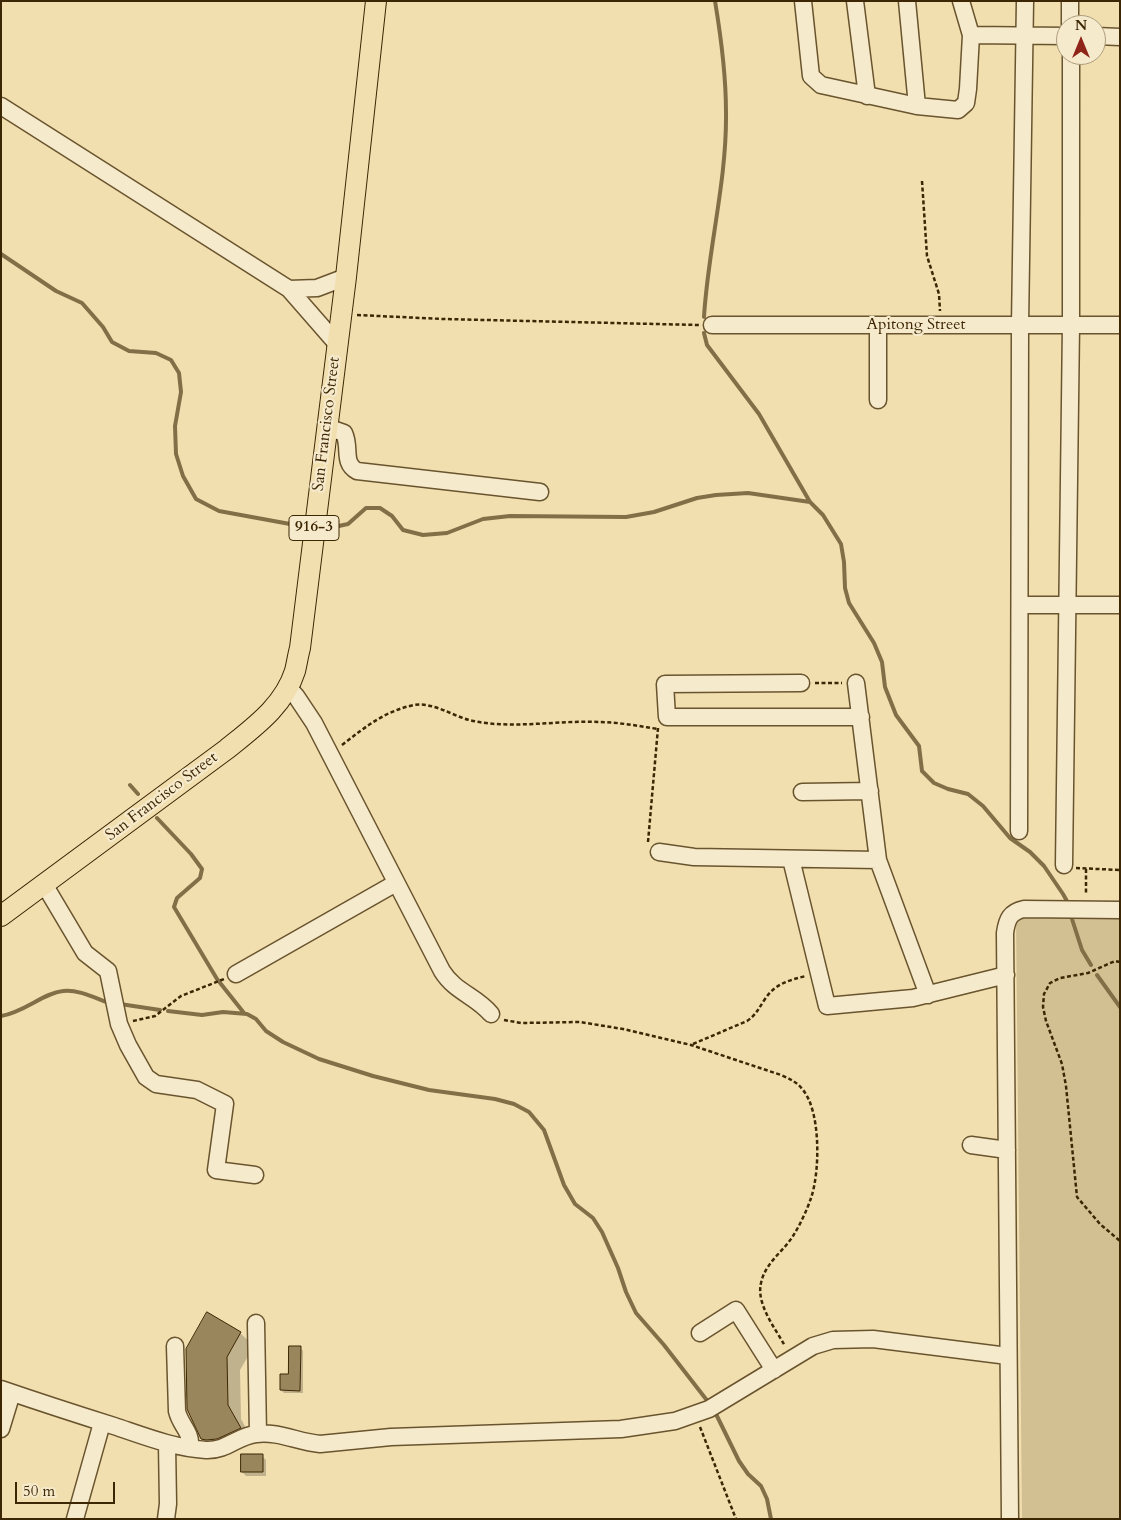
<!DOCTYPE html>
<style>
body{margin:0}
#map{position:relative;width:1121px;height:1520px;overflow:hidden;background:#f1dfb0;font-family:Cardo,serif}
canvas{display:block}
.frame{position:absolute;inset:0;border:2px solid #3c2603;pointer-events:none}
.north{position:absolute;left:1056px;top:15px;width:50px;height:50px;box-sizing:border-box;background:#f6eacc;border:1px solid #ac9c7c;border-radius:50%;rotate:0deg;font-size:14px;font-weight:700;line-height:20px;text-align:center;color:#3c2603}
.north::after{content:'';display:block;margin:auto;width:18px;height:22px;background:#8f2418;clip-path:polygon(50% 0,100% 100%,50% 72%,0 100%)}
.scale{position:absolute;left:15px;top:1482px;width:100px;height:22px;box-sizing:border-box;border:2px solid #3c2603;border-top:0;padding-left:6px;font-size:15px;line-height:18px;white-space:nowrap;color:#3c2603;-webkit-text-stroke:4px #f6eacc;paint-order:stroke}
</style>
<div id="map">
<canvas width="1121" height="1520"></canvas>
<div class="frame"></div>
<div class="north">N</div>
<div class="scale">50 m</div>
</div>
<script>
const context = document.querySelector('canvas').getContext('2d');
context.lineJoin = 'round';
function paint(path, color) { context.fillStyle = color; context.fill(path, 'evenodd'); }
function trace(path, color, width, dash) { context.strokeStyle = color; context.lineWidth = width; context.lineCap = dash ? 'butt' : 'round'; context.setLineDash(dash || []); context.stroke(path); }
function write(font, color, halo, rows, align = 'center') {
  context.font = font + ' Cardo,serif'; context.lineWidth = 4.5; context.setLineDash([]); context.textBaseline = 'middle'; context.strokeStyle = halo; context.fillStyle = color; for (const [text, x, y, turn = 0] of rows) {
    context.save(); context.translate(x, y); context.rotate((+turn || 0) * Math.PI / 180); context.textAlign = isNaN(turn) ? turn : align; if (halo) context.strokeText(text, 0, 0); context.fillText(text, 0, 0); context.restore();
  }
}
paint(new Path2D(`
 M1016,918H1120V1519H1022Z`), '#d2c093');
paint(new Path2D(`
 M207,1314L240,1333L254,1346L240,1370L241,1419L253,1441L216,1452L202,1439Z
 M300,1347L303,1351V1393H284L281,1390L289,1375Z
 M262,1456L266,1460V1476H246L242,1472Z`), '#0003');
trace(new Path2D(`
 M1,254L56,291L82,303L103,327L112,342L129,351L156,353L171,360L179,373L181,392L175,426L176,454L183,476L196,499L219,511L290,524
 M704,317C708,249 727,181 726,112C726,75 721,37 715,1
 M704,333L707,345L759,414L810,502L823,515L841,544L844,562L845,588L849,603L874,643L882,662L885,687L896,715L919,746L922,771L934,783L948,789L968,794L983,806L1010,838L1030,852L1044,866L1063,894L1068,903
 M325,529L348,524L366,508H380L392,516L403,530L423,535L447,533L483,519L510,516L626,517L654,512L697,498L716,495L748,493L810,502
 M130,785L138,794
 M157,818L191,854L202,869L200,878L177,898L174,907L217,979L244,1013
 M1071,916L1082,950L1091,965
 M1097,975L1120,1007
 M120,1004L160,1010
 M168,1011L202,1015L223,1012L247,1014L256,1019L266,1031L283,1042L319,1059L373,1076L429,1090L495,1099L514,1104L529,1112L544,1130L564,1185L575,1204L593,1218L602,1232L618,1268L626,1292L636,1313L664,1345L709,1403
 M1,1016C25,1012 43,993 63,991C78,989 95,998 109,1003
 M715,1412L739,1461L748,1474L761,1486L767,1499L771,1519`), '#836f47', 4);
const building = new Path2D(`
 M207,1312L241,1332L227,1357L228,1405L241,1428L217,1439L206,1440L201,1439L187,1409L186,1349Z
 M289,1346H301L300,1391L280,1390V1374H288Z
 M241,1454H263V1472H241Z`);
paint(building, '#9a865d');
trace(building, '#3c2603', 1);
const minor = new Path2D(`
 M803,1L811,76L821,85L917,106L958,110L966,103L968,89L971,35L1066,36
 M855,1L867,96
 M907,1L917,106
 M961,1L971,35
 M1070,1V25
 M1096,36L1120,37
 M1,106L289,289L337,344
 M289,289L317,288L346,277
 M712,325H1120
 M878,400V325
 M327,427L344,433C351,447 342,463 357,471L540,492
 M1020,605H1120
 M801,683L665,684L667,717H861
 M856,683L878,860L928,995
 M288,687L296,696L314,723L442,971C455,992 476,996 491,1014
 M802,792L870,791
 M1019,831L1020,325L1025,1
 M659,852L694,857L878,860
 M791,859L827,1006L913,998L1006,975
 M1064,865L1071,325V55
 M44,884L85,953L108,971L119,1024L128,1045L146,1077L156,1084L197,1090L225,1104L216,1170L255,1175
 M236,974L396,883
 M971,1145L1007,1150
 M256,1323L258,1434
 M700,1333L736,1310L774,1370
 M175,1346L177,1411C180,1425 192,1432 190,1447
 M1,1389C39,1402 76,1414 114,1426C144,1436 174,1448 206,1450C227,1451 237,1436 256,1434C278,1431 298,1442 320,1444L391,1437L621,1429L675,1421L709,1409L813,1346L833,1340L873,1339L1008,1356
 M1,1429L12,1393
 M75,1519L102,1423
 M166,1519L168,1504L167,1444
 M1010,1519L1005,933C1007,919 1010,912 1024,909L1120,910`);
const major = new Path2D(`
 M1,916L227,749C254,727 284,706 295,671C297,663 298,655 300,648L346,277L376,1`);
trace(minor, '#69542e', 19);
trace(major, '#3c2603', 22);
trace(new Path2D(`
 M922,181L927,256L939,294L940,311
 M357,315L443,319L699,325
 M815,683H842
 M342,745C365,727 385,711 414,705C433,702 451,715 469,720C510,730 555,720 598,722C618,722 638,726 658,729
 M648,842L658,728
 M1076,868L1120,870
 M1086,869V895
 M1120,962L1115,961L1088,973L1060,978L1050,983L1044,994L1043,1007L1046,1021L1062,1064L1066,1086L1077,1197L1100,1224L1120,1241
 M504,1020L521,1023L580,1022L623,1029L691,1045L781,1075C790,1079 797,1082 803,1090C821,1112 820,1172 811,1198C807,1210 800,1225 793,1236C783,1252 765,1263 761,1283C756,1304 775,1328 785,1346
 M133,1021L155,1016L181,996L224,979
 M693,1044L747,1021C756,1015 759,1008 765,999C775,984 789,980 806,976
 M700,1427L736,1519`), '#3c2603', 2.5, [4, 2.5]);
trace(minor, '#f6eacc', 16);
trace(major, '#f1dfb0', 20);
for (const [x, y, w] of [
 [314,528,50]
]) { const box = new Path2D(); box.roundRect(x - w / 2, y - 12.5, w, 25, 4); context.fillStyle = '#f6eacc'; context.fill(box); trace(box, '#3c2603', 1); }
write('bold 15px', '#3c2603', null, [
 ["916-3",314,528]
]);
write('16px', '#3c2603', '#f6eacc', [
 ["Apitong Street",916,325],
 ["San Francisco Street",327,424,-83],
 ["San Francisco Street",162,797,-37]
]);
</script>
